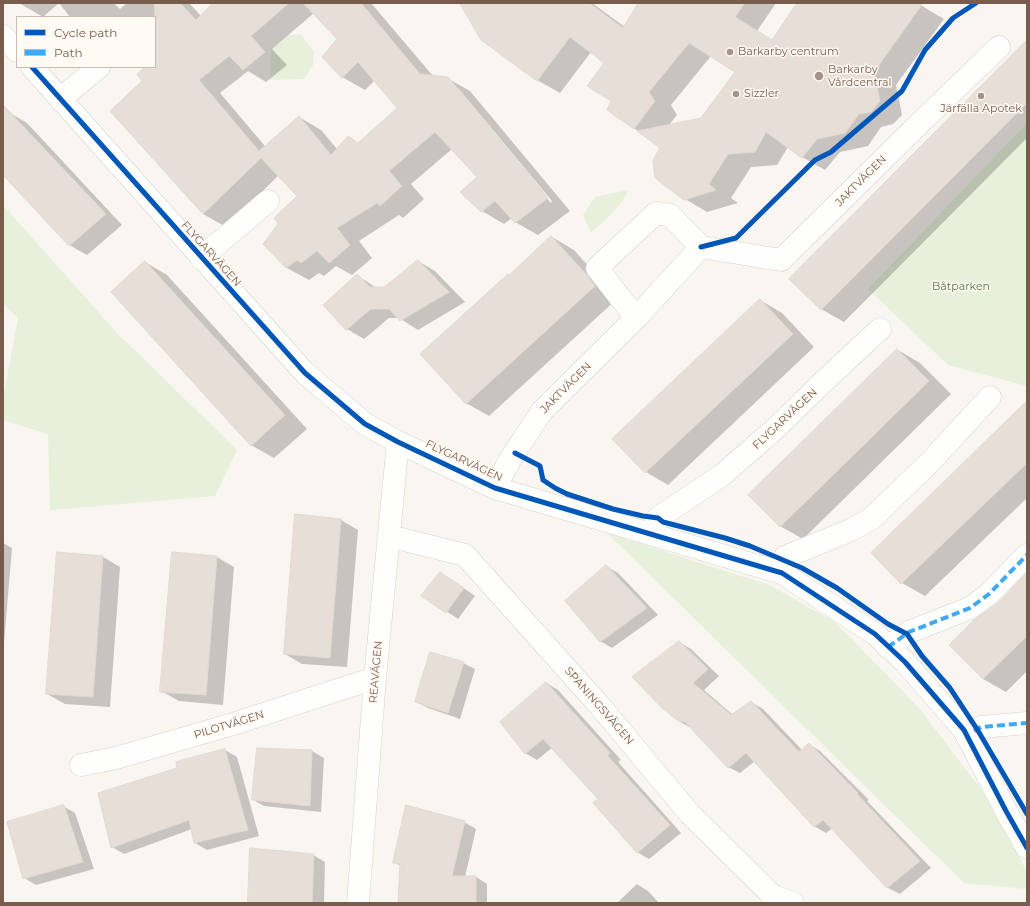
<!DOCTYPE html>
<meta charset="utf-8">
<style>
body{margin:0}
#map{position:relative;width:1030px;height:906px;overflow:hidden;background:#f9f5f0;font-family:Montserrat,sans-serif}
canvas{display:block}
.frame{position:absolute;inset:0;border:4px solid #7a5c4d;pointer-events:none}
.legend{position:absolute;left:16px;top:16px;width:140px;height:52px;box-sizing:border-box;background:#fffaf3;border:1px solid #cabbb1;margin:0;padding:5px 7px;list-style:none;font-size:12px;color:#7a5c4d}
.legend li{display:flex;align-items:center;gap:8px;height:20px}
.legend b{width:20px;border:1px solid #cabbb1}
</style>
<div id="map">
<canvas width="1030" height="906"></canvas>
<div class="frame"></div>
<ul class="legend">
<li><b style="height:5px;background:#0057b8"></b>Cycle path</li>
<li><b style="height:5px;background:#3fa9f5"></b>Path</li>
</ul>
</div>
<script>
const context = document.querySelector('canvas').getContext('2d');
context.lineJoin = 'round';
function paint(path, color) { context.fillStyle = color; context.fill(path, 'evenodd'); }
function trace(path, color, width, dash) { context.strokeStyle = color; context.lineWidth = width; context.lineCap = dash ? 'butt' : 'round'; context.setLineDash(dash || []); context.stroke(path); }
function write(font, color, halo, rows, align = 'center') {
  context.font = font + ' Montserrat,sans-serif'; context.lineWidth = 3; context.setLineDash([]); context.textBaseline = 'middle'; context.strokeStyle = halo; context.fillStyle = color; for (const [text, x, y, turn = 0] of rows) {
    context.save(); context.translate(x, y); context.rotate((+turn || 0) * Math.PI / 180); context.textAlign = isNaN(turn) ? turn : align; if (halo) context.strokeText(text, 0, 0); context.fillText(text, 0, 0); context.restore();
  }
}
paint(new Path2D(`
 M300,34L314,51L313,65L304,79L270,80L271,50L287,36Z
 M1027,123V386L948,365L868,289Z
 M628,190C622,207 604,220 591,233L583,215L595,197Z
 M3,205L117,333L237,450L215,496L50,510L48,434L3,420V399L18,318L3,304Z
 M607,533L769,585L835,622L919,708L986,796L1027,872V889L964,883Z`), '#e7f0db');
paint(new Path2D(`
 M19,3H59L43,17Z
 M59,3H114L120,9L127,3H189L201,16L227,3H371L433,76L447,78L470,91L570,211L538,235L515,222L512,218L504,224L482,211L478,177L452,149L411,184L424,199L403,218L399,215L359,241L372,258L352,275L336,266L324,276L319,273L309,280L287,268L264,244L299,196L279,175L226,227L203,214L111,111L143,81L146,67H155V17H70ZM314,13L339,39L342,77L365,90L375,80L398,108L359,144L349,137L337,149L321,130L299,117L265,146L220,93L248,71L266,82L287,65L272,49ZM455,88H458L552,201L551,203Z
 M462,3H592L625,27L639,3H776L757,31L772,41L798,3H917L944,19L896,85L902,115L893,124L881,127L868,146L840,152L825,170L802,157L788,147L777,165L751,167L731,198L738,203L707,212L685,199L662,148L634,128L613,101L606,63L591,52L560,93L537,80ZM711,56L736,72L701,119L669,125L677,115L671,105Z
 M1027,41V138L844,322L821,309Z
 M10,113L27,123L122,225L87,255L69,245L3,173V120Z
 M552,237L574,250L609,289L617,299L489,416L466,403L510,276Z
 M418,261L435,271L465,302L418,330L399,318H389L364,339L347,329L358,276L377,288H384Z
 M145,262L167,275L307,429L274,458L251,445Z
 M760,300L782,313L814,347L668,485L646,472L614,439Z
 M898,350L920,363L951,394L803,539L780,526Z
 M1027,414V498L925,596L902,583L872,553Z
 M296,516L341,520L358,530L347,667L302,664L285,654Z
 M3,543L12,548L3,655Z
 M58,554L103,557L120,567L110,707L65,704L47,694Z
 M217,557L234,567L223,705L179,701L161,691Z
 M606,566L618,573L658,615L612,648L600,641Z
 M1027,574V671L1006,692L983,679L999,604Z
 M452,580L475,596L458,619L422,595Z
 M679,642L691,649L719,676L704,690L733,715L751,702L763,709L802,750L809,744L820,751L869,800L867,801L931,868L900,894L888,888L833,828L826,833L814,826L755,761L740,773L728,767L693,729L682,723L664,708Z
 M463,663L475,669L460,719L428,708L416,702Z
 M547,683L558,690L621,760L618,762L681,833L649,859L637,852L600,799L553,747L537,760L525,753Z
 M258,749L312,751L324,758L321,812L264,806L253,800Z
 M225,750L237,757L259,836L207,850L195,843L192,829L124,854L112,847L178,769Z
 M63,806L75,813L94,869L36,885L24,878Z
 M464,822L476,829L465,877H476L487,884V903H399L401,866L395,863Z
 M313,855L325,862L324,903H249Z
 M637,884L648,891L659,903H617Z`), '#0003');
const building = new Path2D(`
 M155,3H180L196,20L213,3H289L251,36L265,52L243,70L229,56L199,80L259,151L299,116L331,155L348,136L358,143L397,108L358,62L342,78L322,57L337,39L303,3H361L420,74L448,77L548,198L515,223L495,201L481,212L460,192L477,177L435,132L389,171L402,186L380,206L377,203L337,228L350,245L329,263L317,251L301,263L297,260L286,268L263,244L278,224L274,218L297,196L261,158L203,214L110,111L142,81L137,74L145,67H155Z
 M460,3H589L623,28L638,3H745L735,17L772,40L797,3H923L874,72L880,101L871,112L859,114L845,133L817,139L802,158L766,132L755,152L728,154L709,184L716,190L684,200L655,178L653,160L660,148L637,131L701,118L735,72L689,43L649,92L655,101L634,129L607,110L611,101L587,86L604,63L570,37L537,81L481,40Z
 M1027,40V103L821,310L789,279Z
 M3,105L106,214L69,246L3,175Z
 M551,236L587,275L595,286L466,404L420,354L508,274L509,275Z
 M418,260L449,292L400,321L389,309H371L346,330L323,305L357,274L370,287H384Z
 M145,261L285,415L251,446L111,292Z
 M760,299L793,334L645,473L612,439Z
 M897,349L929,381L780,527L748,495Z
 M1027,401V463L901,584L871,553Z
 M295,514L341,519L330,658L284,654Z
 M57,552L103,556L93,697L46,694Z
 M172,552L217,556L206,695L160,692Z
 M606,565L647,608L600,642L565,601Z
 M440,572L464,588L446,613L421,596Z
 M1027,573V636L983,679L949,645L974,620L998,603Z
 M679,641L708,669L693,683L731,715L751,701L799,752L809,743L858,793L857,794L920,861L887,888L823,820L814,827L746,753L728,768L684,721L681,723L663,709L632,677Z
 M430,652L464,662L448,713L415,702Z
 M546,682L610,753L607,755L670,825L637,853L593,803L598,799L543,739L525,754L500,722Z
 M257,748L312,750L310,806L252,800Z
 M225,749L248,830L194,843L189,820L111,848L98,793L177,768L176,762Z
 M64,805L83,862L23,879L7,822Z
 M406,805L465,821L452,876H476V903H398L400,864L393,863Z
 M250,848L314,854L312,903H248Z`);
paint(building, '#e6ded7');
trace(building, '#e2d8d2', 1);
const minor = new Path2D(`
 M3,36L17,51
 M32,67L305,373L365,424L398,442L495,488L782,573L875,634L905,662L964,730L1006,811L1027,848
 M60,99L99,67
 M701,247L781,260L922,121L999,47
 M201,258L268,201
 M495,488L511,458L542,411L636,318L701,247L670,215L656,213L597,268L636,318
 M650,533L658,518L721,476L775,429L823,382L880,329
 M389,536L465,555L600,706L689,813L773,896L793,903
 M782,573L785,557L851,530L871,519L930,462L990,397
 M888,647L909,632L970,608L989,594L1027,555
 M967,734L981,727L1027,723
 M81,765L116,758L233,724L375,678
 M358,903L375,678L398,442`);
trace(minor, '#d7d1cb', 23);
trace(minor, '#fefefd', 22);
trace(new Path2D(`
 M888,647L909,632L970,608L989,594L1027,555
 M974,731L981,727L1027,723`), '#3fa9f5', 4, [8, 4]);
trace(new Path2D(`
 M32,67L305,373L365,424L398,442L495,488L782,573L875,634L905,662L964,730L1006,811L1027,848
 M701,247L736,238L815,160L831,152L902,91L925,50L953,18L976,3
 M515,453L540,466L543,480L555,488L567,494L613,509L643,516L658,518L663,522L725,538L750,546L802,568L837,588L888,624L907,634L922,656L950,688L977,729L1027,814`), '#0057b8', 5);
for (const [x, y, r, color] of [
 [730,52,4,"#a69286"],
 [819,76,5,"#a69286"],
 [736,94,4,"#a69286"],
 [981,96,4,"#a69286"]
]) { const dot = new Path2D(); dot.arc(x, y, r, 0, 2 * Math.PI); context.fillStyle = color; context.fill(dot); trace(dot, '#fffaf3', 1.5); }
write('11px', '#7a5c4d', '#fffaf3', [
 ["Barkarby centrum",738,52],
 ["Barkarby",828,70],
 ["Vårdcentral",828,83],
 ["Sizzler",744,94],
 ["Järfälla Apotek",981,109,"center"]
], 'left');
write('11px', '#7a5c4d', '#fffaf3', [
 ["JAKTVÄGEN",861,181,-45],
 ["FLYGARVÄGEN",211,254,48],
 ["JAKTVÄGEN",566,388,-45],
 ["FLYGARVÄGEN",785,419,-43],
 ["FLYGARVÄGEN",464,461,25],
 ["REAVÄGEN",376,672,-85],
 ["SPANINGSVÄGEN",599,706,49],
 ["PILOTVÄGEN",229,725,-17]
]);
write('11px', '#537a41', '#fffaf3', [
 ["Båtparken",961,287]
]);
</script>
